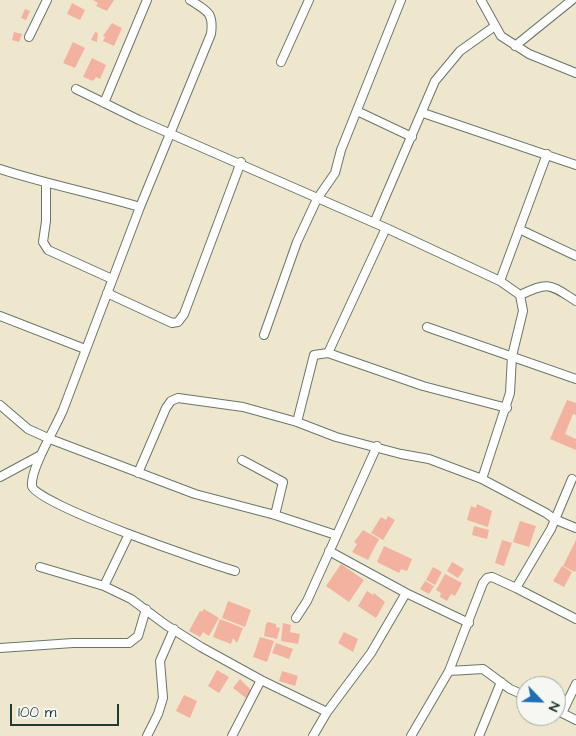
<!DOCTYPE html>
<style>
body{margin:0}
#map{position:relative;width:576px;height:736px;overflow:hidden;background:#eee6cd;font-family:"Architects Daughter",sans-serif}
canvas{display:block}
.north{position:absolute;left:516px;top:676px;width:50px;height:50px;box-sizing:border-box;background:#f6f6f2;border:1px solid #a0aca6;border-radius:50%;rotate:114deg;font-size:14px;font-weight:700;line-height:20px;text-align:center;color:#1f3d34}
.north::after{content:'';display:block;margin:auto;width:18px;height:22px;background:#1f6fb2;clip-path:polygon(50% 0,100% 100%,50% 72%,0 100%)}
.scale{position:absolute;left:10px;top:704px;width:109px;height:22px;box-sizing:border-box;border:2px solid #1f3d34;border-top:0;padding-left:6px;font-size:15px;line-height:18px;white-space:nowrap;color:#1f3d34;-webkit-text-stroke:4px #f6f6f2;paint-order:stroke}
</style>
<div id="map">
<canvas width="576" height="736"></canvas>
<div class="north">N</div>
<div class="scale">100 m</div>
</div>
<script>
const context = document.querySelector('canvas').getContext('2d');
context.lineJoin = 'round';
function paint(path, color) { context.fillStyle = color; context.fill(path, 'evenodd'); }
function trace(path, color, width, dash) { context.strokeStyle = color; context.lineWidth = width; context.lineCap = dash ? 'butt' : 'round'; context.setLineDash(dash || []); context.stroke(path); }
paint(new Path2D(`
 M93,0H114L107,11L96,6L98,3Z
 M72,3L85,10L80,20L67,14Z
 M25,9L30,11L26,20L21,18Z
 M112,23L122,28L114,46L103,41L105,37L103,36Z
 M14,32L22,34L19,42L12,40Z
 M95,32L98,33L97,42L91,40Z
 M73,42L85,48L75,68L63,63Z
 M92,58L106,65L100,79L96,77L93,81L83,77Z
 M567,400L576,403V415L573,414L565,434L576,439V450L550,439Z
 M477,504L492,511L488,527L467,520L471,506L476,508Z
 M388,516L395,520L383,540L371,533L381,517L386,520Z
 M520,521L536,526L529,547L513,542Z
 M474,526L489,530L487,539L472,535Z
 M363,530L379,539L368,560L352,552L357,544L354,542Z
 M502,540L512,543L504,566L495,563Z
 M576,540V570L575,572L563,566Z
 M384,546L412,559L407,571L401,569L399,573L377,562Z
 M452,562L464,569L458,578L447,571Z
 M341,564L364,580L349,602L326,586Z
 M562,566L572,572L564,587L553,581Z
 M433,567L442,572L435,585L426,580Z
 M445,574L462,583L455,596L451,594L447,601L440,597L441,593L436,590Z
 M425,581L434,586L429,594L420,589Z
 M367,591L373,595L374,593L385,602L376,618L358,606Z
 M228,601L251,610L245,627L222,618Z
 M204,609L219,618L209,636L203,632L200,637L189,631L200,611L202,612Z
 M220,619L243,628L237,643L233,638L231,644L213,637Z
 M268,622L276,624V627L280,628L277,639L264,636L266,624Z
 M283,623L291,625L290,632L300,634L298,644L281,641Z
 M344,632L358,639L353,652L338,643Z
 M260,637L274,641L267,662L253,657Z
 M276,643L293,649L289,659L272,653Z
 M217,670L229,677L219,693L208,686Z
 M282,671L298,676L295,686L279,681Z
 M240,679L252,691L246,698L233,688Z
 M184,695L197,701L190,718L176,711Z`), '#f3b29f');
const minor = new Path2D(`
 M190,0C207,11 214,12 211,34L140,207L63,410C56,427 30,469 32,486C35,504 210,564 235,571
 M481,0L501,36L529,54L576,73
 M29,37L47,0
 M515,46L572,0
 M281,62L309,0
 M76,89L139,120L386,228L500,281L520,295L523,311L512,356L510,393L482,479L546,513L554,519L576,528
 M104,103L147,0
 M357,111L412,137
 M423,113L576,165
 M0,169C46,184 93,193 140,207
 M46,184V221L43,242L48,250L112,279
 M374,223L435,81L460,51L495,26
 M519,229L576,256
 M500,281L547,154
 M107,293L172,323L178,322L184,314L241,162
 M520,295C550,281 549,284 576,301
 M0,316L85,349
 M427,327L576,379
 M264,335L297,242L317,199L335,173L341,150L401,0
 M328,353L423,386L507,408
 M0,405L28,429L50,439L195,494L275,515L336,535
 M297,422L314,355L328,353L386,228
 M242,460L283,482L275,515
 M138,473L166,408L171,401L178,398L243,407L297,422L336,437L401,454L429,459L482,479
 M0,477L39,456
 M329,551L406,593L469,623
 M40,567L104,586L131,599L166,625L201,647L261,680L327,712
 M104,586L129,534
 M516,588L576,619
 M296,618L307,601L377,446
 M0,648L73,643H129L138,636L146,609
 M449,671L483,669L510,689L526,696
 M556,710L576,720
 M562,713L576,684
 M147,736L158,714L163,698L160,661L174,629
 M232,736L261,680
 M313,736L327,712L371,653L406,593
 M411,736L449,671L483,583L487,578L492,577L516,588L551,529L572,479
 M479,736L501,682`);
trace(minor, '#67786a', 10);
trace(minor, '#fff', 8);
</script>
